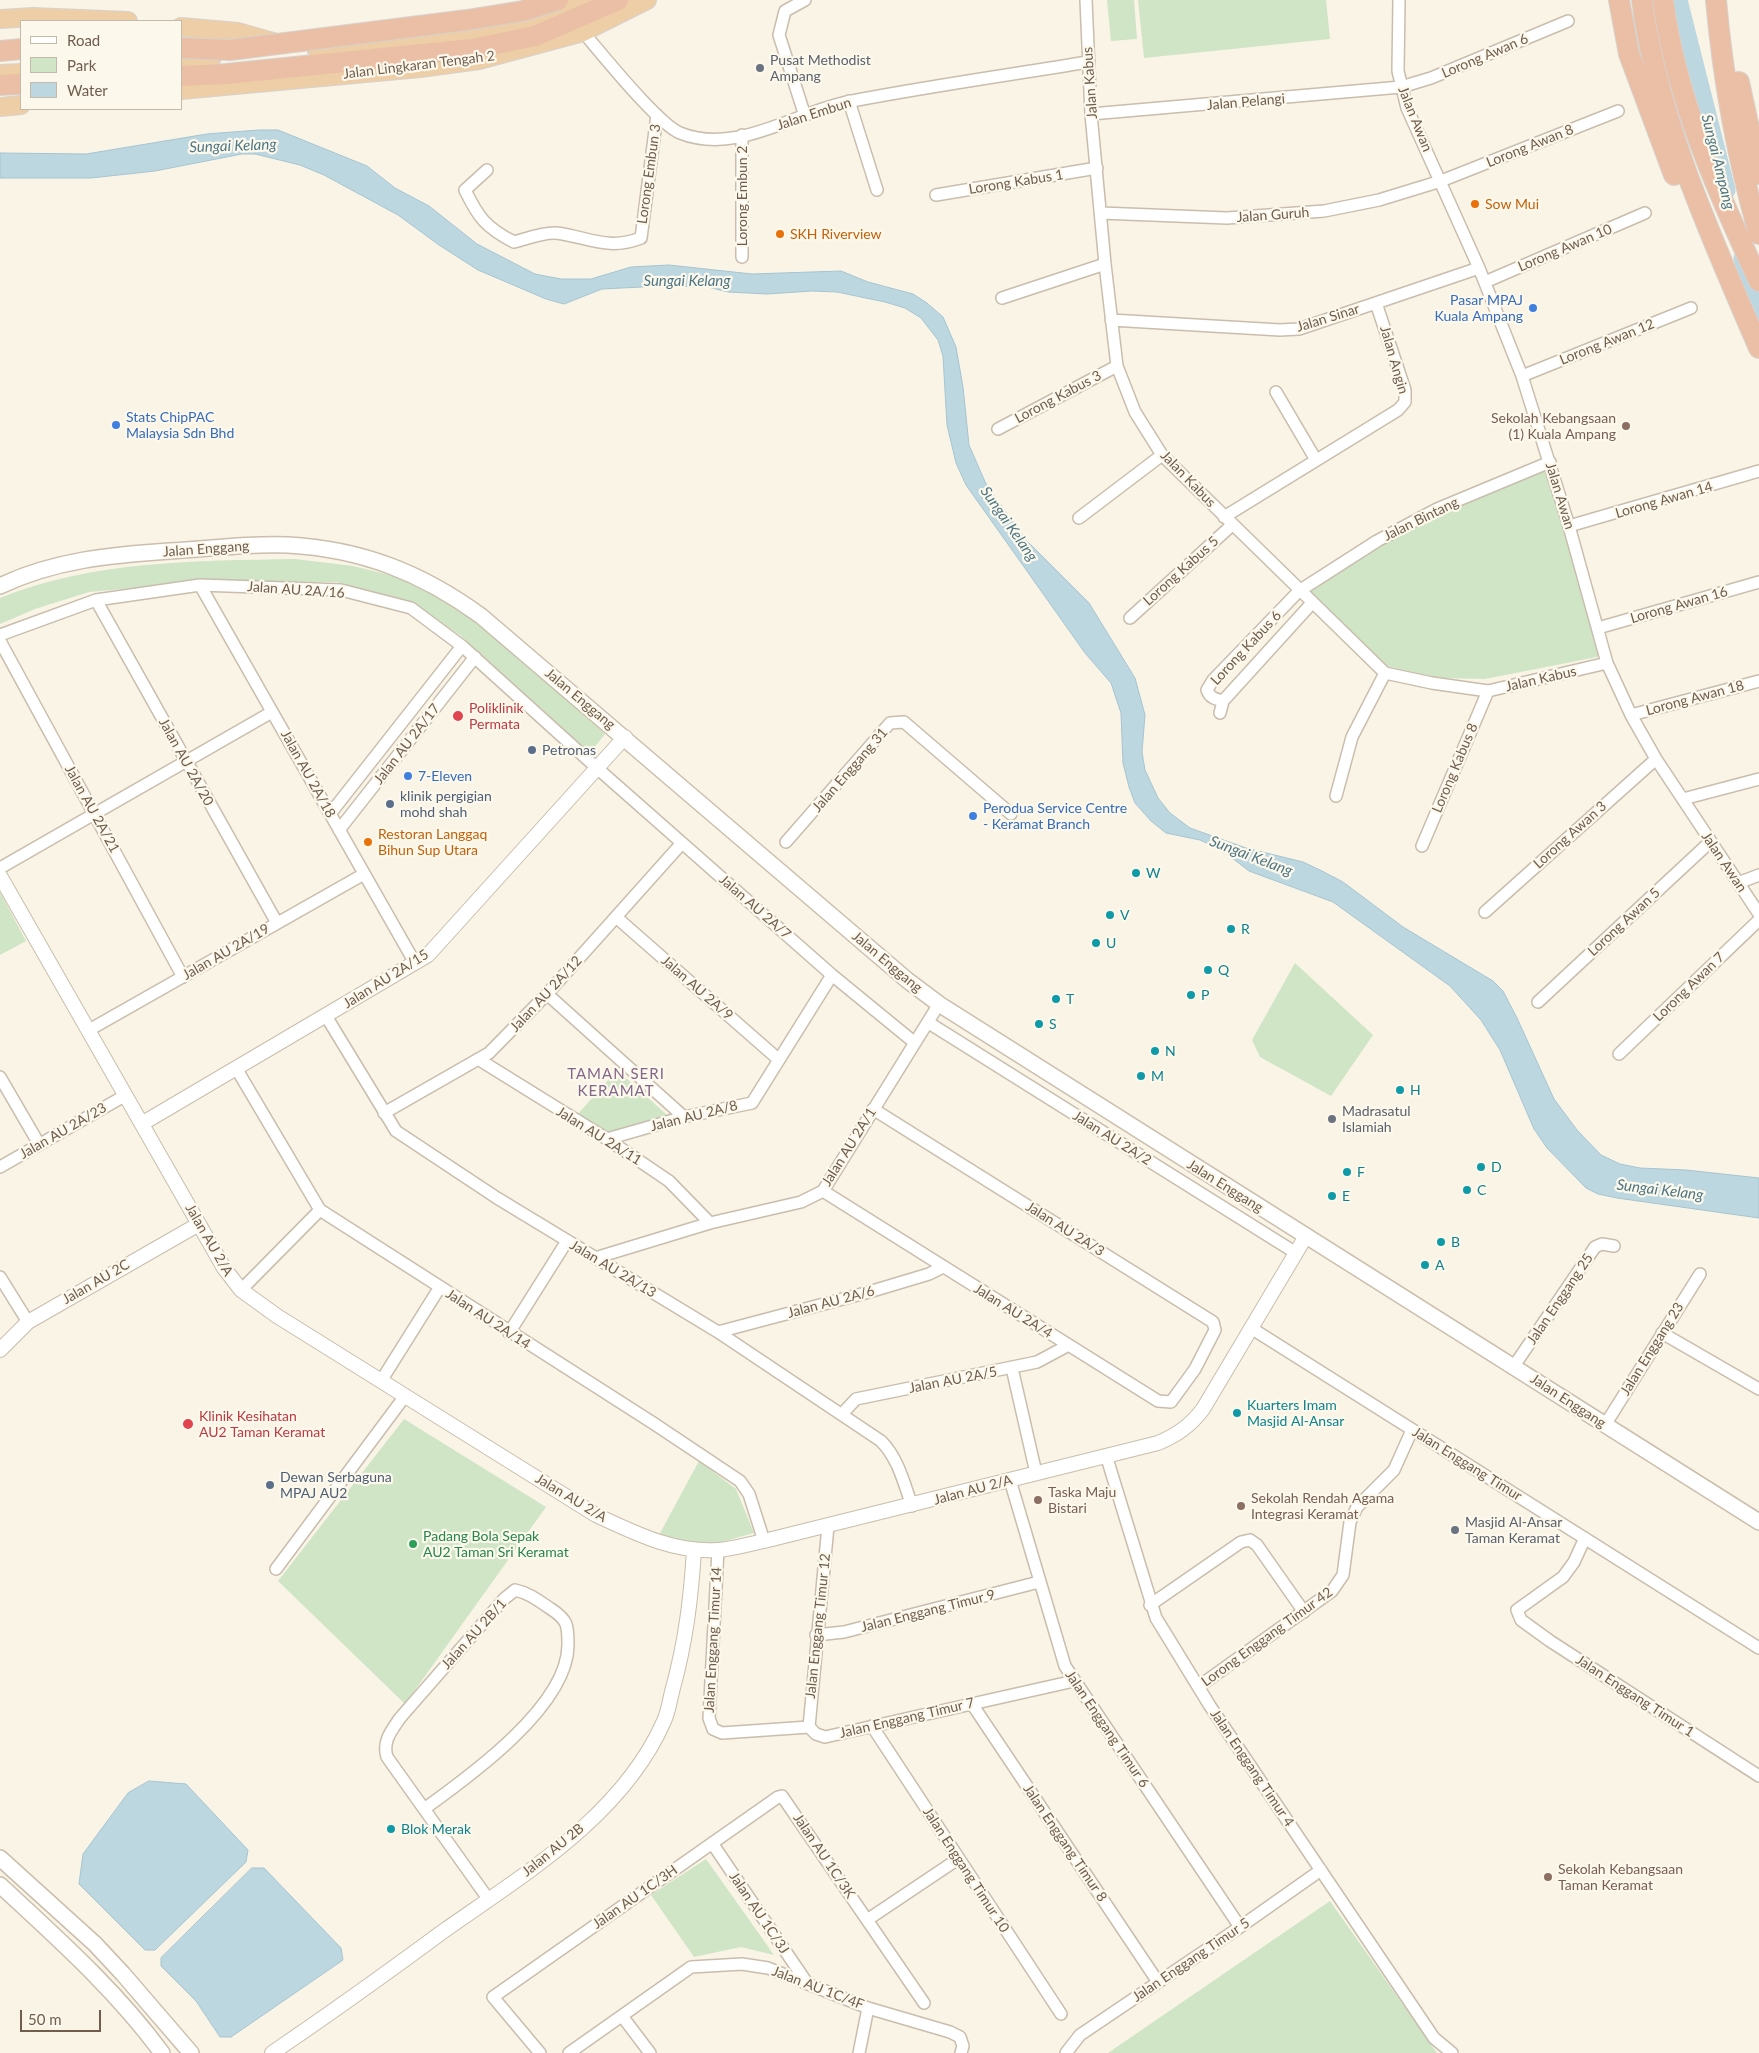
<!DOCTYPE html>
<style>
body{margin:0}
#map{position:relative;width:1759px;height:2053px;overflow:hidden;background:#f9f4e6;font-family:Lato,sans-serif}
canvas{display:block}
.legend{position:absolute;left:20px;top:20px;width:162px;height:90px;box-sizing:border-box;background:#fcf8eb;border:1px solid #c4baac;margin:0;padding:6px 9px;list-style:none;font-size:15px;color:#6f5e4e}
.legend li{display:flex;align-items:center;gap:10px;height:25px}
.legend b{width:25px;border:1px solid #c4baac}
.scale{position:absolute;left:20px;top:2010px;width:81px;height:22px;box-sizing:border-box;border:2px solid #6f5e4e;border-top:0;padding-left:6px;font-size:15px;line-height:18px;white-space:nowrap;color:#6f5e4e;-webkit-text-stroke:4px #fcf8eb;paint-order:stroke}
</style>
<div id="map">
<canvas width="1759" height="2053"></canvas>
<ul class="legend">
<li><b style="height:6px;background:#fff"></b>Road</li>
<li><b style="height:14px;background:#cfe5c6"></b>Park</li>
<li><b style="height:14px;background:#bdd7e0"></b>Water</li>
</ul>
<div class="scale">50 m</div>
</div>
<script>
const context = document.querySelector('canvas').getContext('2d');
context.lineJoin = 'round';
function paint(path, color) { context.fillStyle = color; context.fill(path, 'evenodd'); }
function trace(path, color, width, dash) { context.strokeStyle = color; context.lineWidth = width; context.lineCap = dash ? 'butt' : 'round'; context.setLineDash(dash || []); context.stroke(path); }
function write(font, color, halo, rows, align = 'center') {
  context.font = font + ' Lato,sans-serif'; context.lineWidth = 4.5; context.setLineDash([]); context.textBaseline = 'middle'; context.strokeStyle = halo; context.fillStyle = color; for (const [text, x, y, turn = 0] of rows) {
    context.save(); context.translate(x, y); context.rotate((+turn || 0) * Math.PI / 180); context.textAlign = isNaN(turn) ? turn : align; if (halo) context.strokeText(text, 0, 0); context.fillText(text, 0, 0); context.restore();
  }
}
paint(new Path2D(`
 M1107,0H1134L1137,39L1111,41Z
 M1138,0H1326L1330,39L1144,58Z
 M1546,467L1602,656L1485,679L1440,678L1387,666L1305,593L1421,522Z
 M295,559L353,566L414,581L449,600L481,624L605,734L590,753L460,635L410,603L337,582H202L89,592L35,609L0,624V598C94,560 196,561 295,559Z
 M0,892L26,941L0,955Z
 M1295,963L1373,1035L1331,1096L1260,1057L1252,1040Z
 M617,1070L667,1115L608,1133L577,1115Z
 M404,1419L546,1507L405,1704L278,1581Z
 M699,1461L736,1489L754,1533L707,1546L659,1535Z
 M706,1859L774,1955L741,1947L694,1957L651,1895Z
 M1330,1901L1437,2053H1108Z`), '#cfe5c6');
const water = new Path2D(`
 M259,130H278L367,166L395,188L429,206L477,244L535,274L561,279H591L631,267L669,265L752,274L841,271L868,282L913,294L927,303L943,317L956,347L963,387L969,445L986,484L1026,540L1089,603L1135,678L1145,715L1142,752L1145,770L1158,798L1170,813L1190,828L1246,848L1303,862L1320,870L1343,882L1403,927L1493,981L1503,991L1517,1018L1554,1099L1577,1130L1601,1155L1620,1164L1640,1168L1686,1170L1759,1178V1218L1617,1198L1598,1194L1586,1188L1547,1148L1534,1129L1500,1050L1481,1020L1450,986L1333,902L1249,871L1223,851L1200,840L1166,833L1151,821L1135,803L1129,787L1123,763L1121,713L1111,683L1085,653L966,485L956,463L947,425L943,356L938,340L921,318L905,308L885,302L837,292L812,291L767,294L728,292L708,287L662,286L602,289L564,304L546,299L478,270L439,245L398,215L324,175L300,165L255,154H242L155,171L91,178H0V153L86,154L207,134Z
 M149,1781L186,1784L248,1850L246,1862L155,1950H145L79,1884L83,1854L128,1793Z
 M252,1868H264L341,1948L343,1960L231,2037H220L196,2001L161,1966V1958Z`);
paint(water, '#bdd7e0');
trace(water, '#a5c4d0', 1);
trace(new Path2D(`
 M1678,0L1726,190
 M1743,258L1759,323`), '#bdd7e0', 19);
const minor = new Path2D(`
 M1086,0L1091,114L1105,264L1117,366L1135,412L1162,455L1385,673L1432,683L1488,691L1607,663
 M1399,0L1398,71L1407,108L1479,268L1522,376L1569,526L1607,663L1631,715L1656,759L1759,914
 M583,32C602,54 658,124 680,133C738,156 796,111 852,101C930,86 1009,75 1088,62
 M849,101L877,190
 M1091,114L1401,87L1431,78L1568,21
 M805,116L779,35L785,11L805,0
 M487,170L465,190C478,217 486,228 514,242C526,239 543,232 556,233C589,237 607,251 641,238L657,115
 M936,195L1097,168
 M1101,213L1227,218L1324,211L1379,200L1441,181L1618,111
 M742,257V135
 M1485,282L1645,213
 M1002,298L1105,264
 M1111,320L1280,330L1299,329L1479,268
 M1522,376L1691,308
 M1276,392L1316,460
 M998,429L1117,366
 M1224,517L1398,410L1405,402V390L1376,303
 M1079,518L1162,455
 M1569,526L1759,471
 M200,585L415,963
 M96,600L277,923
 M1130,618L1232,525
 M1598,628L1759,582
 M0,635L96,600L200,585L341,590L411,608L462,646L597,768L832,975L915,1043
 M0,641L183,977
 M1223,701C1215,699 1210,698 1207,690L1213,680L1299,591L1377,541L1437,509L1550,462
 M1220,713L1223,701L1312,603
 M1631,715L1759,681
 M1336,796L1352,737L1385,673
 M1683,799L1759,779
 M330,814L462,646
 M339,830L475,657
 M786,842L890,723L904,722L1011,814
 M1422,846L1488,691
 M0,868L272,712
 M1738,883L1759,875
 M1485,912L1656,759
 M616,917L778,1059
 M547,994L684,1117
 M1538,1002L1710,842
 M326,1016L396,1131L497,1198L718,1332L881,1441C898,1458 904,1483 912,1506
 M929,1023L1296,1253
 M89,1030L364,874
 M1619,1054L1759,920
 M478,1059L607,1139L669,1181L710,1223
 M236,1068L320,1210L653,1423L740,1481L749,1494L764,1541
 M0,1077L39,1144
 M384,1113L489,1053L547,994L682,843
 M607,1139L684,1117L752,1103L832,975
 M0,1167L126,1095
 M823,1191L1158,1401L1171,1402L1195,1369L1215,1330L1213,1322L873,1109
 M595,1258L710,1223L801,1202L823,1191L939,1004
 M0,1277L28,1322
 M241,1290L320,1210
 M1251,1328L1759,1648
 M718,1332L869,1292L929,1274L943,1267
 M509,1333L567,1241
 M1662,1333L1759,1389
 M1514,1366L1595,1247L1602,1244L1614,1246
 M1012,1368L1036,1473
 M381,1381L440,1287
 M842,1414L856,1399L1037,1362L1067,1346
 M1605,1425L1700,1274
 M1106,1455L1156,1618L1210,1706L1434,2038L1452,2053
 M1010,1480L1065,1666L1240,1927
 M1585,1538L1574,1562L1563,1577L1517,1610L1521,1620L1550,1641L1759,1776
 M718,1550L709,1718L713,1729L722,1733L809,1727L816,1734L825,1737L1074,1681
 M276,1569L405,1396
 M1150,1605L1241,1542L1250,1540L1257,1545L1304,1612
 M816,1635L844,1632L1039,1582
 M1198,1687L1332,1591L1343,1575L1350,1522L1357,1507L1394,1470L1412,1430
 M972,1704L1158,1982
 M872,1726L1061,2014
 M809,1727L828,1526
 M424,1809C470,1776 569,1705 568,1644C568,1626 568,1620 551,1609C539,1601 529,1593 515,1590L504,1599L400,1718C392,1730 382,1741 387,1757L489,1900
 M712,1843L807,1983
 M867,1920L958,1859
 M622,2016L650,2053
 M540,2053L493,1997L778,1797L782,1796L924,2003
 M569,2053L691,1967L742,1964L768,1968L868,2008L950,2032L960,2037L963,2046L961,2053
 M859,2053L868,2008
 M1066,2053L1080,2035L1240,1927L1321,1870`);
const tertiary = new Path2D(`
 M0,876L224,1268L241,1290L277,1316L596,1515C635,1533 674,1553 718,1550C733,1549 749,1544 764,1541L1158,1443C1177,1435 1190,1426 1203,1409L1306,1236
 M143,1123L428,955L625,737
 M0,1350L28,1322L199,1224
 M272,2053C331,2013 388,1972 445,1930C526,1873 623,1815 664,1721C669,1710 670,1698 673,1688C686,1640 691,1598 694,1550`);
const secondary = new Path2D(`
 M0,586C54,560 111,555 170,551C209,549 249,543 288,545C362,549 422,573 481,616L907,980L939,1004L1759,1522
 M0,1858L95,1944L123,1974L191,2053
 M0,1885C57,1938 116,1990 162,2053`);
const trunk = new Path2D(`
 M0,19L33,17L128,21
 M181,27L238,32L277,43
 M316,48L468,37C510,30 549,17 588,0
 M181,59L213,56
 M0,74L21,73
 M181,90L420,68L479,60L583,32L647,0
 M0,107L21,105`);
const motorway = new Path2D(`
 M1619,0L1629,54L1674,175
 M1642,0C1658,122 1711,236 1759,348
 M1663,0C1676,99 1717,191 1759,281
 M1716,0C1723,79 1737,157 1759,234
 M0,51L21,49
 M181,76L226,74L472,49L535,36L618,0
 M1739,82L1759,174
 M0,85L21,84`);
trace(minor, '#c9bdad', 14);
trace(tertiary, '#c9bdad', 16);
trace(secondary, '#cbbeac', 18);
trace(trunk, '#d7d2cd', 20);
trace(motorway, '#d7d2cd', 22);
trace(minor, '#fff', 11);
trace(tertiary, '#fff', 14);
trace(secondary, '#fff', 15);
trace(trunk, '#edcea6', 18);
trace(motorway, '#ebbfa5', 20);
const motorwayBridge = new Path2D(`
 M181,48L230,50L467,20L523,11L558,0`);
trace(motorwayBridge, '#d7d2cd', 22, []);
trace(motorwayBridge, '#ebbfa5', 20);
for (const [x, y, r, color] of [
 [760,68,5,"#6b7280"],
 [1475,204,5,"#e8710a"],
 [780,234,5,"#e8710a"],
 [1533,308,5,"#3f7fe0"],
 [116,425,5,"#3f7fe0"],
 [1626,426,5,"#8d6e63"],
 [458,716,6,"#e0444e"],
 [532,750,5,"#5c6f8a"],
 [408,776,5,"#3f7fe0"],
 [390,804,5,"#5c6f8a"],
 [973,816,5,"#3f7fe0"],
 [368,842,5,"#e8710a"],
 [1136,873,5,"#0f9aa8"],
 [1110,915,5,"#0f9aa8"],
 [1231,929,5,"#0f9aa8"],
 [1096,943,5,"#0f9aa8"],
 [1208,970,5,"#0f9aa8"],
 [1191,995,5,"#0f9aa8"],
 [1056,999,5,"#0f9aa8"],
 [1039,1024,5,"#0f9aa8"],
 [1155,1051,5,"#0f9aa8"],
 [1141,1076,5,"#0f9aa8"],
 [1400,1090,5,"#0f9aa8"],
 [1332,1119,5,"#6b7280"],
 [1481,1167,5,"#0f9aa8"],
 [1347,1172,5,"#0f9aa8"],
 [1467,1190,5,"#0f9aa8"],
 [1332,1196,5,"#0f9aa8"],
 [1441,1242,5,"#0f9aa8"],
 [1425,1265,5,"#0f9aa8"],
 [1237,1413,5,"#0f9aa8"],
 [188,1424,6,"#e0444e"],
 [270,1485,5,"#5c6f8a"],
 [1038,1500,5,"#8d6e63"],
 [1241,1506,5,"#8d6e63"],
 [1455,1530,5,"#6b7280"],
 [413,1544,5,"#2e9e5b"],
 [391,1829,5,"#0f9aa8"],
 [1548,1877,5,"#8d6e63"]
]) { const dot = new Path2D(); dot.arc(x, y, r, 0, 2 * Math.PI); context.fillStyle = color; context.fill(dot); trace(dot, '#fcf8eb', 2); }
write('14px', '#6f5e4e', '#fcf8eb', [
 ["Lorong Awan 6",1485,56,-23],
 ["Jalan Lingkaran Tengah 2",419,65,-7],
 ["Jalan Kabus",1090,83,-94],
 ["Jalan Pelangi",1246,102,-5],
 ["Jalan Embun",814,114,-18],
 ["Jalan Awan",1415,119,68],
 ["Lorong Awan 8",1530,146,-22],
 ["Lorong Embun 3",649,174,-82],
 ["Lorong Kabus 1",1016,182,-9],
 ["Lorong Embun 2",742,196,-90],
 ["Jalan Guruh",1273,215,-4],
 ["Lorong Awan 10",1565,248,-23],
 ["Jalan Sinar",1328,318,-17],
 ["Lorong Awan 12",1607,342,-22],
 ["Jalan Angin",1394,360,74],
 ["Lorong Kabus 3",1058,397,-28],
 ["Jalan Kabus",1188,479,46],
 ["Jalan Awan",1560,496,73],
 ["Lorong Awan 14",1664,500,-16],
 ["Jalan Bintang",1421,519,-26],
 ["Jalan Enggang",206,549,-4],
 ["Lorong Kabus 5",1181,571,-42],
 ["Jalan AU 2A/16",296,590,4],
 ["Lorong Awan 16",1679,605,-16],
 ["Lorong Kabus 6",1246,648,-47],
 ["Jalan Kabus",1541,679,-13],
 ["Lorong Awan 18",1695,698,-15],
 ["Jalan Enggang",580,699,40],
 ["Jalan AU 2A/17",407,744,-52],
 ["Jalan AU 2A/20",186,762,61],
 ["Lorong Kabus 8",1455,768,-67],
 ["Jalan Enggang 31",850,770,-49],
 ["Jalan AU 2A/18",308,774,61],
 ["Jalan AU 2A/21",92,809,61],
 ["Lorong Awan 3",1570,835,-42],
 ["Jalan Awan",1724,862,56],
 ["Jalan AU 2A/7",755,907,41],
 ["Lorong Awan 5",1624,922,-43],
 ["Jalan AU 2A/19",226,952,-30],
 ["Jalan Enggang",887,962,40],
 ["Jalan AU 2A/15",386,979,-32],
 ["Lorong Awan 7",1689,987,-44],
 ["Jalan AU 2A/9",697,988,41],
 ["Jalan AU 2A/12",546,994,-47],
 ["Jalan AU 2A/8",694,1116,-14],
 ["Jalan AU 2A/23",63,1131,-30],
 ["Jalan AU 2A/11",599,1136,32],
 ["Jalan AU 2A/2",1112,1138,32],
 ["Jalan AU 2A/1",849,1147,-58],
 ["Jalan Enggang",1225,1186,32],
 ["Jalan AU 2A/3",1065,1229,32],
 ["Jalan AU 2/A",209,1240,60],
 ["Jalan AU 2A/13",613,1269,31],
 ["Jalan AU 2C",96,1282,-30],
 ["Jalan Enggang 25",1560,1299,-56],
 ["Jalan AU 2A/6",831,1302,-15],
 ["Jalan AU 2A/4",1013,1311,32],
 ["Jalan AU 2A/14",488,1319,33],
 ["Jalan Enggang 23",1652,1349,-58],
 ["Jalan AU 2A/5",953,1380,-11],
 ["Jalan Enggang",1568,1401,33],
 ["Jalan Enggang Timur",1467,1464,32],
 ["Jalan AU 2/A",973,1490,-15],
 ["Jalan AU 2/A",571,1498,31],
 ["Jalan Enggang Timur 9",928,1611,-14],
 ["Jalan Enggang Timur 12",818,1626,-84],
 ["Jalan AU 2B/1",474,1634,-48],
 ["Lorong Enggang Timur 42",1267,1637,-36],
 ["Jalan Enggang Timur 14",713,1640,-87],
 ["Jalan Enggang Timur 1",1635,1696,33],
 ["Jalan Enggang Timur 7",907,1718,-13],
 ["Jalan Enggang Timur 6",1107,1729,56],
 ["Jalan Enggang Timur 4",1252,1768,56],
 ["Jalan Enggang Timur 8",1065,1843,56],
 ["Jalan AU 2B",553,1850,-39],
 ["Jalan AU 1C/3K",824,1856,56],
 ["Jalan Enggang Timur 10",966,1870,57],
 ["Jalan AU 1C/3H",635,1897,-35],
 ["Jalan AU 1C/3J",759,1913,56],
 ["Jalan Enggang Timur 5",1191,1960,-34],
 ["Jalan AU 1C/4F",818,1988,21]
]);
write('14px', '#5b616d', '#fcf8eb', [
 ["Pusat Methodist",770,60],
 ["Ampang",770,76],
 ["Madrasatul",1342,1111],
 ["Islamiah",1342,1127],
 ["Masjid Al-Ansar",1465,1522],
 ["Taman Keramat",1465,1538]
], 'left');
write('14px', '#c56008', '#fcf8eb', [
 ["Sow Mui",1485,204],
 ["SKH Riverview",790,234],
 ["Restoran Langgaq",378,834],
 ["Bihun Sup Utara",378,850]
], 'left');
write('14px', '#366cbe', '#fcf8eb', [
 ["Pasar MPAJ",1523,300,"right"],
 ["Kuala Ampang",1523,316,"right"],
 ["Stats ChipPAC",126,417],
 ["Malaysia Sdn Bhd",126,433],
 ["7-Eleven",418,776],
 ["Perodua Service Centre",983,808],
 ["- Keramat Branch",983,824]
], 'left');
write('14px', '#785e54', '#fcf8eb', [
 ["Sekolah Kebangsaan",1616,418,"right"],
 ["(1) Kuala Ampang",1616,434,"right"],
 ["Taska Maju",1048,1492],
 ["Bistari",1048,1508],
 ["Sekolah Rendah Agama",1251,1498],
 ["Integrasi Keramat",1251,1514],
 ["Sekolah Kebangsaan",1558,1869],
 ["Taman Keramat",1558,1885]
], 'left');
write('14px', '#be3a42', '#fcf8eb', [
 ["Poliklinik",469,708],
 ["Permata",469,724],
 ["Klinik Kesihatan",199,1416],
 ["AU2 Taman Keramat",199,1432]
], 'left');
write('14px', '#4e5e75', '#fcf8eb', [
 ["Petronas",542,750],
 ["klinik pergigian",400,796],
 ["mohd shah",400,812],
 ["Dewan Serbaguna",280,1477],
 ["MPAJ AU2",280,1493]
], 'left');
write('14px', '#0d838f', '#fcf8eb', [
 ["W",1146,873],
 ["V",1120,915],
 ["R",1241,929],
 ["U",1106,943],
 ["Q",1218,970],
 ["P",1201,995],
 ["T",1066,999],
 ["S",1049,1024],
 ["N",1165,1051],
 ["M",1151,1076],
 ["H",1410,1090],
 ["D",1491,1167],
 ["F",1357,1172],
 ["C",1477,1190],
 ["E",1342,1196],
 ["B",1451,1242],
 ["A",1435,1265],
 ["Kuarters Imam",1247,1405],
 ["Masjid Al-Ansar",1247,1421],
 ["Blok Merak",401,1829]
], 'left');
write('14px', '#27864d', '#fcf8eb', [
 ["Padang Bola Sepak",423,1536],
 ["AU2 Taman Sri Keramat",423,1552]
], 'left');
write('italic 15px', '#4e7685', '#fcf8eb', [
 ["Sungai Kelang",233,146,-2],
 ["Sungai Ampang",1718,162,76],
 ["Sungai Kelang",687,281],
 ["Sungai Kelang",1009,524,55],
 ["Sungai Kelang",1251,856,21],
 ["Sungai Kelang",1660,1190,7]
]);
context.letterSpacing = '1px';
write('15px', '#83668b', '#fcf8eb', [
 ["TAMAN SERI",616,1074],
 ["KERAMAT",616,1091]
]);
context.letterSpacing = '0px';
</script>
